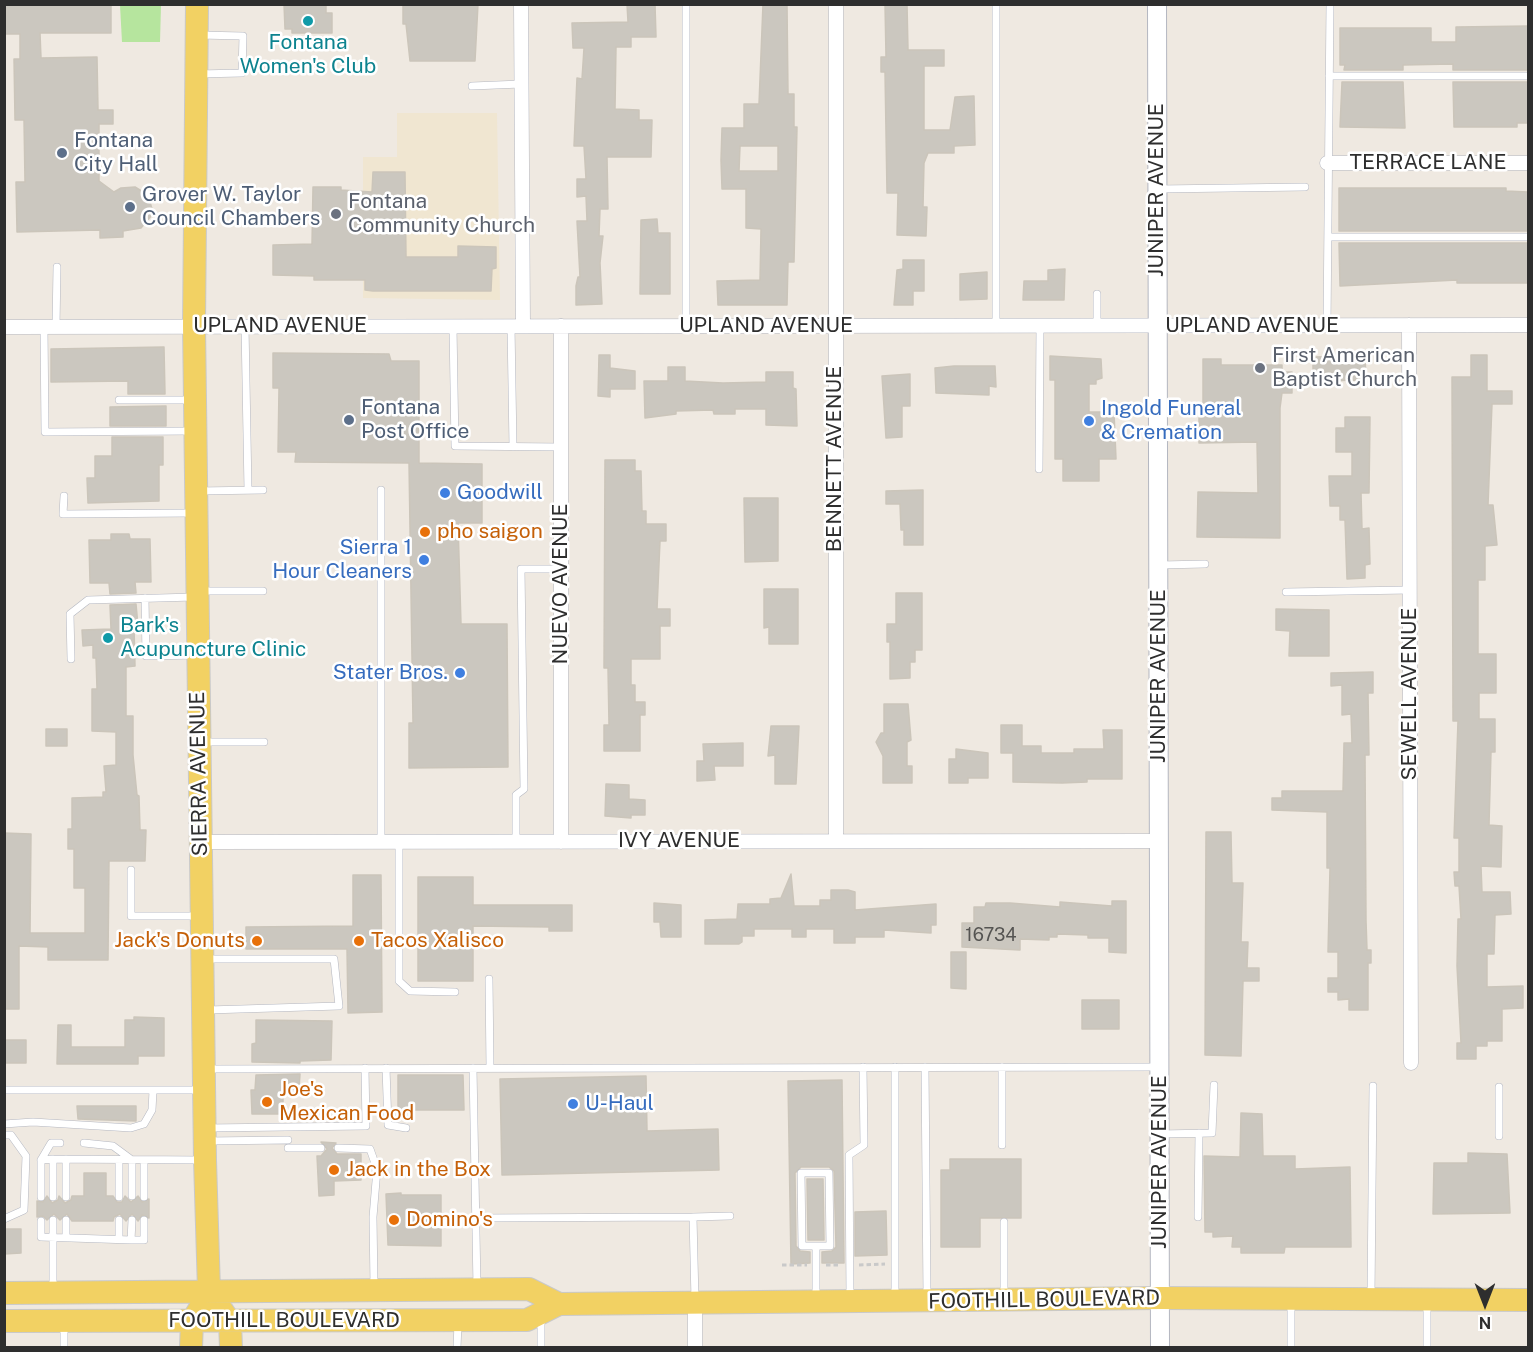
<!DOCTYPE html>
<style>
body{margin:0}
#map{position:relative;width:1533px;height:1352px;overflow:hidden;background:#efe9e1;font-family:"Public Sans",sans-serif}
canvas{display:block}
.frame{position:absolute;inset:0;border:6px solid #2e2e2e;pointer-events:none}
.north{position:absolute;left:1455px;top:1274px;width:60px;height:60px;-webkit-text-stroke:4px #fff;paint-order:stroke;rotate:180deg;font-size:16px;font-weight:700;line-height:24px;text-align:center;color:#2e2e2e}
.north::after{content:'';display:block;margin:auto;width:21px;height:27px;background:#2e2e2e;clip-path:polygon(50% 0,100% 100%,50% 72%,0 100%)}
</style>
<div id="map">
<canvas width="1533" height="1352"></canvas>
<div class="frame"></div>
<div class="north">N</div>
</div>
<script>
const context = document.querySelector('canvas').getContext('2d');
context.lineJoin = 'round';
function paint(path, color) { context.fillStyle = color; context.fill(path, 'evenodd'); }
function trace(path, color, width, dash) { context.strokeStyle = color; context.lineWidth = width; context.lineCap = dash ? 'butt' : 'round'; context.setLineDash(dash || []); context.stroke(path); }
function write(font, color, halo, rows, align = 'center') {
  context.font = font + ' "Public Sans",sans-serif'; context.lineWidth = 5; context.setLineDash([]); context.textBaseline = 'middle'; context.strokeStyle = halo; context.fillStyle = color; for (const [text, x, y, turn = 0] of rows) {
    context.save(); context.translate(x, y); context.rotate((+turn || 0) * Math.PI / 180); context.textAlign = isNaN(turn) ? turn : align; if (halo) context.strokeText(text, 0, 0); context.fillText(text, 0, 0); context.restore();
  }
}
paint(new Path2D(`
 M397,113H497L500,300L363,298V157H397Z`), '#f0e6d1');
paint(new Path2D(`
 M120,5H161L160,42H122Z`), '#b6e59e');
const building = new Path2D(`
 M4,4H111V33H40L41,58L97,57L98,110H113V124H99V181L114,192L121,188L135,187L148,195L152,209L151,216L141,228L123,231V237L100,238V230L17,232L16,182H25L24,120H15L14,59H20V34H4Z
 M284,4H326V13H332V33H292V29H285Z
 M403,4H478L475,61H410L406,24H403Z
 M627,4H655L656,37H631V47H616L615,109L639,110V120H652L651,157H607L608,209H600L599,236H603L600,263L602,304L576,305V286L578,277H580L577,221H587L586,196L577,197V179H586L584,146H574L577,78L582,79L584,48H573L572,23L628,22Z
 M763,4H787L788,94H794V127H797L794,262H788L787,305H718L717,281L760,280L761,229L746,228V189H722L721,160L722,128H744V104H759ZM740,146H778V171H739Z
 M885,4H907L908,50H944V66H924V130H950L955,97L974,96L975,145L954,146V153H928L924,163L923,207H927L926,236L897,235L898,193H887L885,72H881V57H886Z
 M1528,26V70H1453V64L1403,65V70H1344L1345,65H1340V28H1431V42H1456V27Z
 M1342,82H1403L1405,128L1340,127Z
 M1453,82H1528V123H1517V127H1454Z
 M373,172H405L406,257H458V246L496,247V268L492,269L491,291H373L365,290V280H314V276L273,275V245L312,244L313,187H341V190L372,192Z
 M1339,188H1506V191L1528,192V231H1339Z
 M657,219L658,233H670V294H640L641,220Z
 M1339,243H1528V283H1457V280L1340,286Z
 M903,260H924V291H913V305H894L897,270L903,269Z
 M1065,269L1064,300H1023L1024,281H1048V270Z
 M987,272V299L960,300V274Z
 M164,347L165,394H128V381L51,382V349Z
 M273,353L389,354L391,361H419V463L482,464V523H458L461,624H507L508,767L409,768V723H413L409,463L295,462L296,452H278L279,388H273Z
 M599,355H610V368L635,371V389H610V397L598,396Z
 M1471,355H1487V391H1512V404H1492L1488,505H1493L1497,545L1485,546V580H1478V654H1496V693H1479V719H1495V752H1491L1489,825L1502,826L1501,867L1481,866L1482,892H1510L1511,914L1495,915L1494,954H1487V987L1523,986V1008L1502,1009V1041H1487V1046H1476V1059H1457V1043H1461L1457,966L1458,919H1461L1459,886H1455L1454,872H1459V838H1454L1458,721H1453L1452,377H1471Z
 M1050,356L1101,359L1102,378L1096,380V384H1089V412H1114L1116,459H1099V481H1063V459H1055V380H1050Z
 M1365,356L1366,380L1313,381V357Z
 M1203,359H1221V365H1282V372H1292V393H1282L1280,408V538L1197,537L1198,492L1258,493L1257,442L1199,443V418H1203Z
 M954,366H995L996,387L989,386V395L936,393L935,368Z
 M668,367H685V381L723,383L766,382V372H793V388L796,389L797,426L766,425V409H735V414H714L713,410L676,411V414L645,418L644,381H668Z
 M910,374V406H902V437L886,438L882,376Z
 M166,406V426H110V407Z
 M1345,417H1370L1369,493H1361L1362,529L1369,528L1370,564L1365,565V578L1347,579L1345,520H1340V506H1330L1329,476H1352V452H1336V428H1345Z
 M112,437H163V465H159V501L88,503L87,478H95V456H112Z
 M605,460H635V471H641L642,511H646V524H666V541H660L657,609H670V626H660V659H631V685H635V702H645V715H640V751H604V725H609L608,668H604Z
 M923,490V545H904V530H901L900,504H886V491Z
 M744,498H778V561L745,562Z
 M111,534H129L130,539H150L151,582H135L136,593L110,594L109,583H90L89,540H111Z
 M764,589H798V644H769V627L764,628Z
 M896,593H922V650H915V662H910V678L890,679V642H887V624H896Z
 M136,604L138,626L134,627L135,666L126,667V716H133V755L137,795L139,796L140,830H146L145,861H109L108,960H48V947L19,946V1009H4V833L31,834L30,933H85V888H74V849H68V829H72V798L103,797V792H106L104,766L116,765V732L92,731V689H97L96,658H93V645L83,646L82,630L111,629L110,605Z
 M1276,609L1329,610V656H1289L1290,631L1276,630Z
 M1373,672V693H1368L1369,755H1365L1366,920L1367,950H1371V963H1368V1010H1349V999L1338,1000V992H1328V978H1338V952H1328L1330,868H1327V812L1272,810V798H1282V791H1343L1344,743H1352L1351,714L1342,715V685L1331,686V673Z
 M884,704H908L911,740L907,742V766H912V783H883V756L876,742L881,733H884Z
 M1001,725H1022V746H1041V753H1074V749H1104L1103,730H1122V779H1087V782L1062,783L1013,782V753H1001Z
 M771,726H799L796,784H775V755L768,756Z
 M46,729H67V746H46Z
 M743,743V766H714L715,780L697,781V761H704L703,744Z
 M956,749L988,753V778H968V783H949V759H956Z
 M606,784L629,785V799L645,800V815H631V818L605,816Z
 M1206,832H1231L1232,883H1243L1241,942H1248L1247,968H1259V981H1243L1241,1056L1205,1055Z
 M791,874L794,906H820V900H831V890H848L855,892V910L936,904V925H931V933L884,930V937H855V943H834V929H806V937H792V929H754V936H742V942L739,944H705V920L737,919L738,904H770V899L781,898Z
 M353,875H381L382,1012L348,1013L347,949H246V927L353,926Z
 M418,877H473V905H572V931H549V927L473,926V981H418Z
 M1112,901H1126V953L1109,952V938H1088V935L1057,934V937H1049V940L1020,939V950L962,947V923H974V907H985L986,903H1010L1060,907V902L1112,906Z
 M654,903L681,905V937H661L660,922H654Z
 M951,952H966V989L951,988Z
 M1082,1000H1119V1029H1082Z
 M134,1017L164,1018V1056H138V1064H57L58,1025H71V1047H125V1020H134Z
 M256,1020L332,1021L331,1060L300,1061V1063L252,1062V1044L256,1043Z
 M4,1040H26V1063H4Z
 M300,1074L299,1089L283,1090V1114H252L251,1090H255L256,1075Z
 M398,1075H463L464,1110H398Z
 M646,1076L647,1131L718,1129L719,1170L502,1175L500,1079Z
 M842,1080L844,1263H822V1252L832,1251L836,1247L834,1171L829,1167H801L795,1173L796,1246L800,1251L810,1252V1263L791,1264L788,1081Z
 M77,1106H136V1121L78,1119Z
 M1241,1113L1262,1114L1263,1156H1295V1169L1350,1167L1351,1247H1285L1284,1253H1241V1247H1232L1233,1236L1213,1237V1232H1205L1204,1156L1240,1157Z
 M321,1142L336,1143L332,1148L337,1154H361V1180L334,1181V1195L319,1196L317,1156H321L327,1149Z
 M1468,1153L1507,1154L1510,1213L1433,1214L1434,1163H1468Z
 M950,1159H1021V1218H980V1247H941V1170H950Z
 M84,1173H106V1196H113L117,1202H122L125,1196L131,1202L138,1196L142,1202L149,1199V1218L142,1215L138,1221L132,1214L126,1221L120,1214L114,1217L113,1221H72L67,1214L60,1220L54,1214L47,1220L43,1216L37,1217V1201L43,1202L47,1196L52,1203L58,1200L59,1196L65,1203L71,1200L72,1196H84Z
 M807,1179H823L824,1240H808Z
 M401,1193V1195H441V1246L388,1245L386,1194Z
 M886,1211L887,1255L855,1256V1212Z
 M4,1229H21V1253L4,1254Z`);
paint(building, '#cbc7bf');
trace(building, '#cbc5ba', 1.5);
const service = new Path2D(`
 M686,4V326
 M198,74L242,73L243,36L199,35
 M1329,76H1528
 M472,86L521,84
 M1159,189L1305,187
 M1328,237H1528
 M245,326L248,490
 M511,326L513,447
 M996,326V4
 M1097,326V294
 M1327,326L1330,4
 M44,327L45,432L192,431
 M56,327L57,267
 M453,327L455,446L561,447
 M119,400H192
 M1039,469L1040,326
 M381,490V842
 M198,491L263,490
 M64,496L63,514L193,513
 M1161,565L1205,564
 M199,591H263
 M1286,592L1410,590
 M145,598L146,656L196,655
 M71,659L70,614L88,600L194,597
 M203,742H264
 M399,842V981L410,991L455,992
 M516,842V795L524,789L521,569H561
 M131,870V916H198
 M207,959H334L339,1006L208,1010
 M489,979L490,1068
 M895,1067V1296
 M925,1067L927,1296
 M1002,1067V1145
 M386,1068L388,1125L406,1128
 M473,1068L477,1287
 M208,1069L1157,1067
 M4,1090H201
 M4,1124L33,1122L131,1128L144,1124L152,1110L153,1091
 M207,1128L366,1126L365,1068
 M1160,1134L1212,1133L1214,1085
 M4,1135H11L26,1156L24,1210L4,1219
 M1499,1136V1087
 M207,1141L288,1140
 M84,1143L113,1146L132,1160V1196
 M288,1148H321
 M338,1148L370,1149L377,1169L373,1217L374,1286
 M66,1159V1197
 M41,1160L51,1143H60
 M119,1160V1197
 M41,1197V1160L53,1159
 M53,1197V1159L202,1160
 M144,1197V1160
 M693,1217L730,1216
 M1198,1217L1199,1133
 M477,1218L693,1217L695,1300
 M66,1220V1238
 M119,1220V1239
 M41,1221V1237L131,1240L132,1220
 M1004,1222V1295
 M131,1240H144V1220
 M816,1246H830L829,1173H801L802,1246H816V1297
 M53,1290V1220
 M850,1296L849,1155L864,1145L863,1067
 M1371,1297L1373,1086
 M1427,1302V1348
 M541,1319V1348
 M64,1323V1348
 M457,1348L458,1323
 M1291,1348V1301`);
const minor = new Path2D(`
 M521,4L523,326
 M1327,163H1528
 M1409,325L1411,1063
 M4,327L1528,325
 M836,841V4
 M200,842L1159,841
 M561,842V326
 M695,1348V1303`);
const tertiary = new Path2D(`
 M1157,4L1160,1348`);
const primary = new Path2D(`
 M197,4L194,325L205,1160L209,1291L230,1322L231,1348
 M4,1293L529,1289L559,1304
 M4,1321L527,1320L559,1304L1160,1298L1528,1300
 M191,1348L192,1321L200,1308`);
trace(service, '#b4b7c1', 8);
trace(minor, '#b4b7c1', 15);
trace(tertiary, '#b4b7c1', 20);
trace(primary, '#c9c9c9', 24);
trace(new Path2D(`
 M782,1265H807
 M826,1265H840
 M859,1265L885,1264`), '#c9c9c9', 3, [4.5, 3]);
trace(service, '#fff', 7);
trace(minor, '#fff', 14);
trace(tertiary, '#fff', 18);
trace(primary, '#f2d163', 22);
for (const [x, y, r, color] of [
 [308,21,6,"#0f9aa8"],
 [62,153,6,"#5c6f8a"],
 [130,207,6,"#5c6f8a"],
 [336,214,6,"#6b7280"],
 [1260,368,6,"#6b7280"],
 [349,420,6,"#5c6f8a"],
 [1089,421,6,"#3f7fe0"],
 [445,493,6,"#3f7fe0"],
 [425,532,6,"#e8710a"],
 [424,560,6,"#3f7fe0"],
 [108,638,6,"#0f9aa8"],
 [460,673,6,"#3f7fe0"],
 [257,941,6,"#e8710a"],
 [359,941,6,"#e8710a"],
 [267,1102,6,"#e8710a"],
 [573,1104,6,"#3f7fe0"],
 [334,1170,6,"#e8710a"],
 [394,1220,6,"#e8710a"]
]) { const dot = new Path2D(); dot.arc(x, y, r, 0, 2 * Math.PI); context.fillStyle = color; context.fill(dot); trace(dot, '#fff', 2); }
write('18px', '#555452', null, [
 ["16734",991,935]
]);
write('21px', '#0d838f', '#fff', [
 ["Fontana",308,43],
 ["Women's Club",308,67],
 ["Bark's",120,626,"left"],
 ["Acupuncture Clinic",120,650,"left"]
]);
write('21px', '#4e5e75', '#fff', [
 ["Fontana",74,141],
 ["City Hall",74,165],
 ["Grover W. Taylor",142,195],
 ["Council Chambers",142,219],
 ["Fontana",361,408],
 ["Post Office",361,432]
], 'left');
write('21px', '#2e2e2e', '#fff', [
 ["TERRACE LANE",1428,163],
 ["JUNIPER AVENUE",1157,190,-90],
 ["UPLAND AVENUE",280,326],
 ["UPLAND AVENUE",766,326],
 ["UPLAND AVENUE",1252,326],
 ["BENNETT AVENUE",835,459,-90],
 ["NUEVO AVENUE",561,584,-90],
 ["JUNIPER AVENUE",1159,676,-90],
 ["SEWELL AVENUE",1410,694,-90],
 ["SIERRA AVENUE",199,774,-91],
 ["IVY AVENUE",679,841],
 ["JUNIPER AVENUE",1160,1162,-90],
 ["FOOTHILL BOULEVARD",1044,1300,-1],
 ["FOOTHILL BOULEVARD",284,1321]
]);
write('21px', '#5b616d', '#fff', [
 ["Fontana",348,202],
 ["Community Church",348,226],
 ["First American",1272,356],
 ["Baptist Church",1272,380]
], 'left');
write('21px', '#366cbe', '#fff', [
 ["Ingold Funeral",1101,409],
 ["& Cremation",1101,433],
 ["Goodwill",457,493],
 ["Sierra 1",412,548,"right"],
 ["Hour Cleaners",412,572,"right"],
 ["Stater Bros.",448,673,"right"],
 ["U-Haul",585,1104]
], 'left');
write('21px', '#c56008', '#fff', [
 ["pho saigon",437,532],
 ["Jack's Donuts",245,941,"right"],
 ["Tacos Xalisco",371,941],
 ["Joe's",279,1090],
 ["Mexican Food",279,1114],
 ["Jack in the Box",346,1170],
 ["Domino's",406,1220]
], 'left');
</script>
